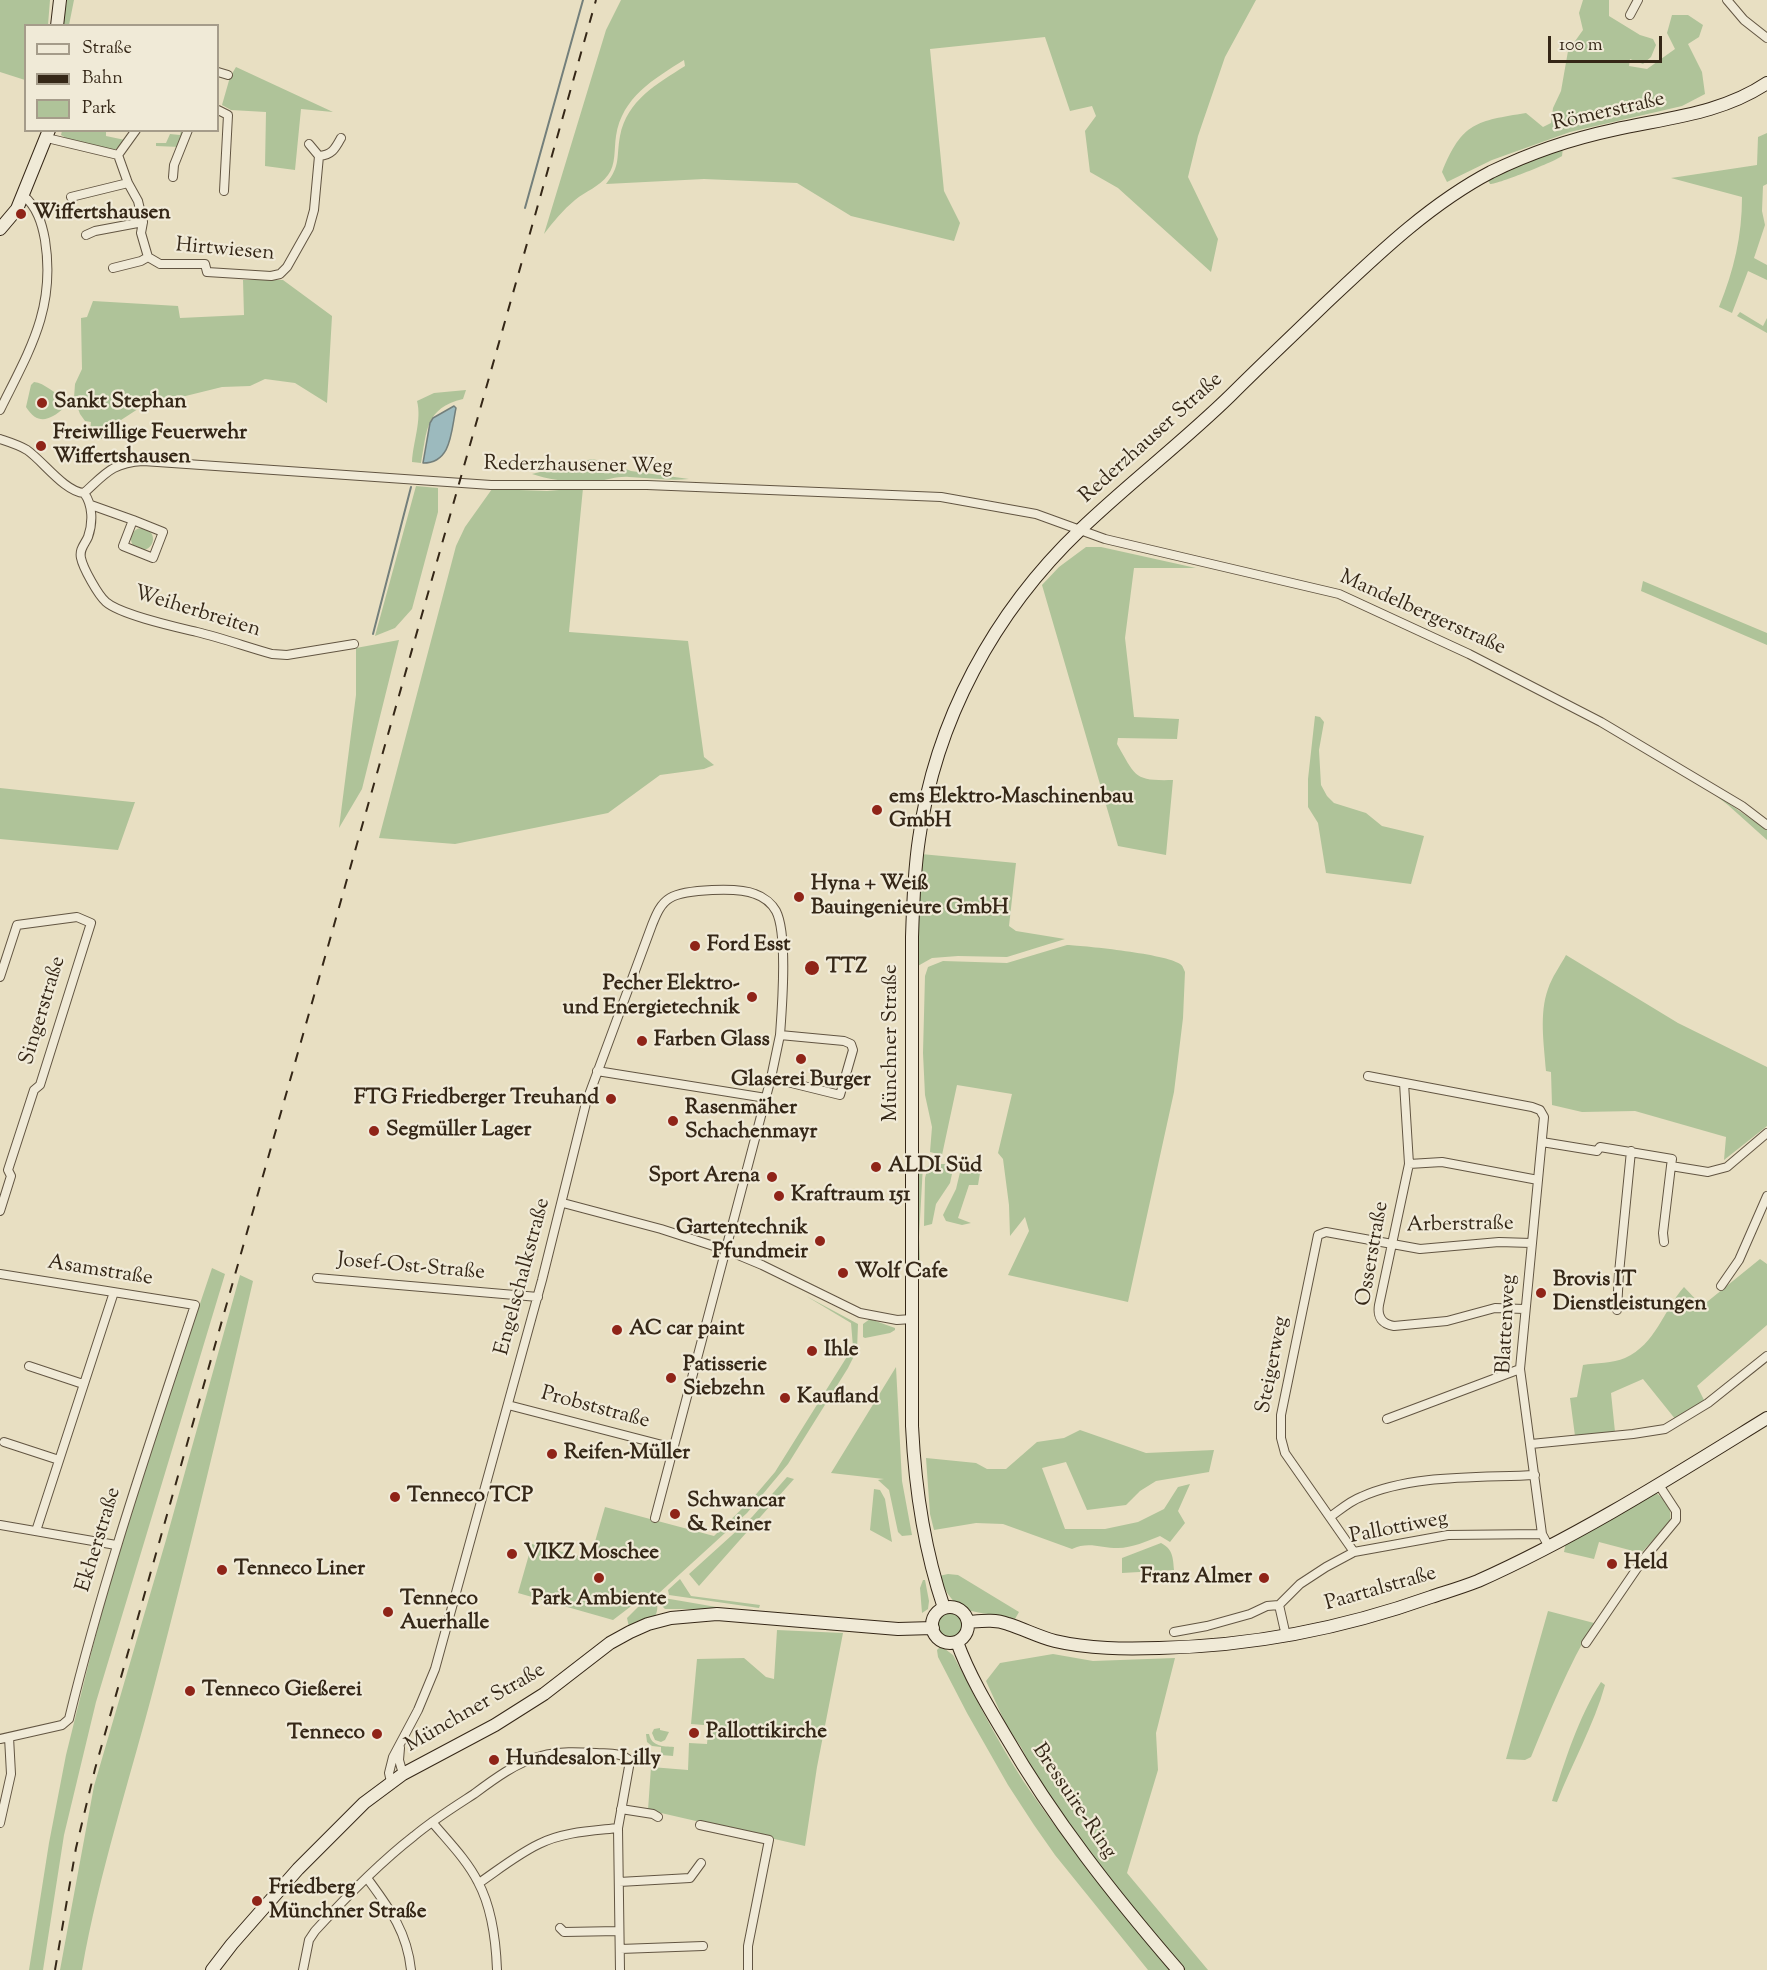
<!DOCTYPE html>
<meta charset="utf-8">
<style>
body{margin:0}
#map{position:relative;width:1767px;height:1970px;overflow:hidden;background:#e8dfc2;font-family:"Sorts Mill Goudy",serif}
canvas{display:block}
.legend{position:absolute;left:24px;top:24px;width:195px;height:108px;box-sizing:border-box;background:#f0ead7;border:2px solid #a59c8a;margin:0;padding:8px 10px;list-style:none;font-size:18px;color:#352717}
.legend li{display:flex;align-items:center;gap:12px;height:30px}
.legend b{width:30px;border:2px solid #a59c8a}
.scale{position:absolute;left:1548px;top:36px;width:114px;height:27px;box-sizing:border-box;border:3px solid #352717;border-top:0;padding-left:8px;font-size:18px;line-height:21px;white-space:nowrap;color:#352717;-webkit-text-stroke:4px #f0ead7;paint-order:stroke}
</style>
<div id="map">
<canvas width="1767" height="1970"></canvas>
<ul class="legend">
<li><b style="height:8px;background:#f0ead7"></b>Straße</li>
<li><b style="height:8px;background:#352717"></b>Bahn</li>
<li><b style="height:16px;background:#afc399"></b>Park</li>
</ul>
<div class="scale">100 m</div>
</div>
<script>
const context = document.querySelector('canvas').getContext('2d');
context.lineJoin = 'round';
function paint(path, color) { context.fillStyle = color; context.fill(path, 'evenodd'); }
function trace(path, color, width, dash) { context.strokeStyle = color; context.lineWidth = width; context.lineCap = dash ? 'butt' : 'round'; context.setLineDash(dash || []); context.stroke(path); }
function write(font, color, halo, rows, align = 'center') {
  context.font = font + ' "Sorts Mill Goudy",serif'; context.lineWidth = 4.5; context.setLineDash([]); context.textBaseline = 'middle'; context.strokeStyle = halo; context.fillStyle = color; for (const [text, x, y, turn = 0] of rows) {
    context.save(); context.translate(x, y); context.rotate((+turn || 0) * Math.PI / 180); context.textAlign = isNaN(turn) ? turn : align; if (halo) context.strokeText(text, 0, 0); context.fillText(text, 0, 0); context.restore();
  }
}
paint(new Path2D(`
 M0,0H50L48,25L26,26L25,80L0,72Z
 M67,0H74L69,25L63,26Z
 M621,0H1256L1225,57L1198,136L1188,177L1218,239L1211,272L1118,188L1090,172L1085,131L1096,116L1092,106L1070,111L1045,37L930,49L944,191L960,223L954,241L851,216L797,183L704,179L606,184C621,165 616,158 620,136C627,100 657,84 685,66L684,60C654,79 622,97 616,136C614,149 616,165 608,175C599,187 586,191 575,200C563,210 553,222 544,234L606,30Z
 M1583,0H1609V16L1640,35L1653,39L1656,45L1651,57L1643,64L1630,59L1629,66L1647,69L1675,49L1667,33L1672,15H1688L1703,25L1699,37L1688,44L1702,72L1705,94L1682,106L1570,132L1492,160L1447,182L1442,172C1462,122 1477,121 1526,113L1543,127L1551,123L1553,108L1561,91L1568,51L1583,30L1579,13Z
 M236,67L333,112L301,109L295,170L265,166L266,112L231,110L222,105L230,77Z
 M62,131H101L106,132V136L125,140L116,149H108L66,138L61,135Z
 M181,131H187L180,147L156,146V143H166L170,134L180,135Z
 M1767,133V184L1763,186L1762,211L1765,225L1754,258L1767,265V280L1748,271L1732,313L1719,307C1734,270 1742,236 1742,197L1671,178L1757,165L1758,137Z
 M1563,147L1562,156C1556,161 1496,185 1490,184L1488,180L1519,163Z
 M243,280H283L332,316L327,403L295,383L265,379L250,386L222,387L141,407L121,420L113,431L110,440L95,438L90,431L91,422L85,421L80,414L74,398L75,384L82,369L81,318L87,317L93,301L178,306L180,318L244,315Z
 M1740,312L1763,326L1767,318V333L1737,316Z
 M34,382C45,383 54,394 64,397L67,403L61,399L59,403L64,408C50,420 38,426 26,407L31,385Z
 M466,390L463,399C425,408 427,431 421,463L412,462C413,442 422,420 417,401L434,393Z
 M592,459L610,463L631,471L689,479C669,481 650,478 629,477C618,476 608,480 597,481C575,483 553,481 532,474Z
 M416,486L438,488V512L412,609L395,628L375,636Z
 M583,488L569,632L688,641L704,757L714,765L704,769L660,775L608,813L455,844L379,838L456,546L465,527L492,489L547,491Z
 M131 539a11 11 0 1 1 22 0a11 11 0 1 1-22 0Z
 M1086,547H1101L1196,568H1134L1125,638L1134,717L1179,719L1177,739L1118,738L1117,744C1136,777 1134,781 1173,780L1166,855L1118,846L1042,585L1059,567Z
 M1643,581L1767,633V645L1641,591Z
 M399,640L362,789L339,828L356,695V648Z
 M1315,716L1320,717L1324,722L1319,750L1321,785L1327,796L1334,803L1366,813L1382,826L1424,836L1411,884L1326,873L1318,823L1308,807V779Z
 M0,788L132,802H135L118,850L0,839Z
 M1706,788L1767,830V840L1728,805Z
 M921,854L1016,863L1009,926L1016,931L1065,939L1007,957L958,956L932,958L916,967Z
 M1067,945C1087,946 1166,954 1180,964C1183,966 1183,968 1185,972L1183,1018L1174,1092L1128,1302L1008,1275L1029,1231L1025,1217L1010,1236L1009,1205L1003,1159L998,1153L1012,1094L957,1085L942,1155L930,1152L932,1127L925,1095L923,1053L925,976L928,967L943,961L1007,963Z
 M1566,955L1678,1023L1767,1067V1126L1724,1160L1726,1137L1635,1111L1582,1112L1552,1105L1551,1072L1546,1071C1544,1044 1539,1014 1548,989C1552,977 1560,966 1566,955Z
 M933,1164H947L952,1174L950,1183L936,1204L932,1224L924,1226L925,1178L928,1166Z
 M962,1164L981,1167L978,1185H969L958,1218L971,1223L962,1225L946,1221L943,1215L956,1189Z
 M920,1165H923L919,1237L920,1262L919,1261L916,1169Z
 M1760,1259L1767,1264V1325L1697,1386L1705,1402L1676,1420L1643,1379L1611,1393L1615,1432L1575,1436L1570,1398L1577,1397L1583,1365C1596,1363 1613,1363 1625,1358C1656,1344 1663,1311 1684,1287L1702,1306Z
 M212,1268L225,1274L96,1702L64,1835L43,1970H29L49,1843L66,1755L92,1650L122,1535Z
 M240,1275L253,1281C222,1416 190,1550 155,1683C130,1779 99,1873 82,1970H60L94,1786L166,1540Z
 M806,1296L858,1324L857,1350L848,1368L788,1464L747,1513L658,1594L648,1596L647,1594L613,1620L518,1593L532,1544L590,1559L605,1507L714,1536L752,1499L775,1472L853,1347L851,1323Z
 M870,1319L895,1328V1330L890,1333L865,1338L863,1337V1324Z
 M896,1367L902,1481L912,1535L902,1536L898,1532L889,1490L878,1480L884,1479L831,1473Z
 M1080,1430L1146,1453L1214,1450L1209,1472L1156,1481L1140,1491L1126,1505L1087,1510L1066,1462L1042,1468L1065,1529H1105L1138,1522L1164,1509L1178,1487L1190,1484L1178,1511L1185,1523L1170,1542L1160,1536C1147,1541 1132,1548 1118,1548C1101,1548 1088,1541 1072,1549L1003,1524L976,1523L934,1530L930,1514L926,1458L976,1463L987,1469H1006L1037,1442L1064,1438Z
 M787,1477L794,1479L699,1586L689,1574L752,1517Z
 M874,1489L880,1490L885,1499L892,1542L870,1530Z
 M1656,1493C1666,1500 1674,1511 1669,1523L1641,1553L1599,1542L1594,1559L1564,1552L1566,1542L1649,1494Z
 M1161,1543C1173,1549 1173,1558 1174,1570L1122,1573V1558Z
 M948,1574L958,1575L1019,1612L1015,1619C977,1609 956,1620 939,1576Z
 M680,1579L691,1596L760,1605L759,1608L669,1595L668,1590Z
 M923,1580H925L929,1601L928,1609L922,1613L920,1588Z
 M664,1598L728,1609H665L662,1606Z
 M653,1600C659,1602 658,1611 655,1616L629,1627L627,1618L641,1604Z
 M1548,1611L1594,1623C1568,1666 1550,1711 1531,1757L1525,1760L1506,1759Z
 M937 1625a13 13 0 1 1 26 0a13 13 0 1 1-26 0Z
 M777,1630L843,1633L817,1767L805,1846L648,1810L651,1767L688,1770L689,1743L707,1744L709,1721H704V1725L691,1724L697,1659L744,1658L766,1677L774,1679Z
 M941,1646L953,1655C979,1704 1003,1753 1035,1798C1077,1858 1125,1914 1172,1970H1148L1055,1855L1034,1825L1008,1785L967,1713L938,1657L937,1650Z
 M1053,1654L1093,1661L1175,1658L1156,1733L1158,1770L1127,1873L1208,1970H1185L1096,1862L1037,1778L1021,1747L1007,1727L986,1681L1000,1663Z
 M1601,1682L1605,1685C1594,1725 1572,1763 1557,1802L1552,1801C1565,1761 1578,1718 1601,1682Z
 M660,1728V1730L669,1732L665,1740L661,1742L655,1740L652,1733L654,1729Z
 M649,1734C652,1747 663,1746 674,1747L673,1756L661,1755V1747L652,1746L647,1742L646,1734Z`), '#afc399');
const water = new Path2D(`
 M454,406L456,408C451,431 452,463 423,463L430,423L433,418Z`);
paint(water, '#9cbabe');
trace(water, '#737f7b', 1.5);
trace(new Path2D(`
 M525,208L583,0
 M373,634L411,487`), '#737f7b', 2);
const street = new Path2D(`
 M1727,0L1744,20L1767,38
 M1630,15L1638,0
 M218,72L228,75
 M218,110L228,115L224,191
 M47,138L118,155L128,183L138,201L143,222L141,233L148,257L160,264H205L207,272L271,276L280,274L287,267L309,228L314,210L319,156L309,144
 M118,155L136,130
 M319,156C332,155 335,149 341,138
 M173,177L174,165L188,130
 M71,197L128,183
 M86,235L95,231L143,222
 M113,268L141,261L148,257
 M0,410C29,351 56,309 45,240C42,223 37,207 23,195
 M0,439C9,442 19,445 27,450C43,461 65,492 84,493C93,505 93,523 88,537C85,544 79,549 81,558C83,568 98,595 106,602C121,615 176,627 197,632C222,638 247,647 272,654L287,655L354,644
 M84,493C106,473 112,463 143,461L491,485H647L941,497L1036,514L1105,539L1339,594L1469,654L1601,722L1742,806L1767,825
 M91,505L133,520L123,546L153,558L163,532L133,520
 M0,977L17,925L77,917L91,923L40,1085L34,1090L8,1170L11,1176L0,1211
 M597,1071L766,1098
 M1368,1076L1532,1107L1540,1110L1544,1117L1520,1369L1542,1534L1549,1547
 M1404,1083L1409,1164L1379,1305C1377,1317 1382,1324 1394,1326L1447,1321L1495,1308L1524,1309
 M1542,1142L1597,1151L1600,1147L1672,1159L1671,1166L1708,1172L1727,1167L1767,1133
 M1409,1164L1442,1162L1538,1180
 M563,1203L661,1229L726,1250L762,1265L860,1313L897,1320L912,1319
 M1664,1242L1663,1233L1671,1166
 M0,1274L195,1305C150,1442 103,1579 69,1719L62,1725L0,1739
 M317,1278L538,1297
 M1721,1286L1739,1260L1767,1196
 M1617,1310L1619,1273L1631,1151
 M29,1366L83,1384
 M508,1405L674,1448
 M1387,1419L1520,1369
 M4,1442L59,1460
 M1531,1444L1633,1434L1665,1429L1708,1403L1767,1356
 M1330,1517C1340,1510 1350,1501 1361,1497C1412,1474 1480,1478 1535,1475
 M655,1518L771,1078L780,1035L844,1041L851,1044L853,1050L840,1095L771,1078
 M0,1525L116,1545
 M36,1531L114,1292
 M1354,1552L1285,1453L1281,1438V1415L1318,1235L1326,1232L1420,1249L1499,1242L1531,1243
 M1279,1605L1286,1636
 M1174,1632L1207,1626L1250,1614L1267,1606L1279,1605L1300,1584L1326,1567L1354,1552L1448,1535L1542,1534
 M1586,1643L1642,1561L1676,1520V1511L1659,1485
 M400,1748L399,1760L403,1774
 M391,1782L389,1773L393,1757L418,1710L435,1669L542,1280L586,1103L652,925C656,915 660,904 670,898C685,889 739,887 755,894C764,897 772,904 776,911C788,934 782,1008 780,1035
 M621,1809L653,1814L658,1817
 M432,1822C448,1841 467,1860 478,1882C492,1908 496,1942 497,1970
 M0,1823L11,1774L9,1737
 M700,1825L769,1840L748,1946V1970
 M367,1878C389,1908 407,1931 411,1970
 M619,1882L690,1878L701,1863
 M479,1883C498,1870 518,1854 539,1844C563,1832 591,1831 618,1828
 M560,1928L564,1932L619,1931
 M620,1949L703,1946
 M303,1970L309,1940L315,1931C346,1897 378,1864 414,1836C433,1820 454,1807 474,1794C494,1779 517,1762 541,1756C559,1751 578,1752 596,1753C607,1754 622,1752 630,1761L618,1828L620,1970`);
const secondary = new Path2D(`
 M57,26L60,0
 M0,229L17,209L49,130
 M932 1625a18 18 0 1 1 36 0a18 18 0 1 1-36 0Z
 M944,1608C924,1549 915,1488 912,1426V937C913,904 914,872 919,839C935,721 994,612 1081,529C1129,483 1183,442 1231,395C1261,365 1293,335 1324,305C1375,257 1428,205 1491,172C1530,153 1571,139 1613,130C1666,118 1721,114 1767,83
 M968,1622C981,1621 995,1619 1008,1624C1024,1629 1039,1637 1055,1641C1089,1649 1125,1649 1159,1648C1252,1646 1344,1628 1431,1597C1446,1592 1463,1587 1478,1581C1579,1536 1673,1476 1767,1418
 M957,1642C969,1675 987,1705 1005,1735C1054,1820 1114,1896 1178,1970
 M212,1970L232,1944L298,1869L364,1803L403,1774L495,1725L544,1694L610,1643L630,1632L648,1624L671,1618L717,1614L898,1629L933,1628`);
trace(street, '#625542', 10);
trace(secondary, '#352717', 14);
trace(street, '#f0ead7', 8);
trace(secondary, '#f0ead7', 12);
trace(new Path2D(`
 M55,1970L76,1848L95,1769L596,0`), '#352717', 2, [10, 10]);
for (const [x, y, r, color] of [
 [21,214,6,"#8f2418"],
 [42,403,6,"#8f2418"],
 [41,446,6,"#8f2418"],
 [877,810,6,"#8f2418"],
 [799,897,6,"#8f2418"],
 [695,946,6,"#8f2418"],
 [812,968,8,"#8f2418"],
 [752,997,6,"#8f2418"],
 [642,1041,6,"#8f2418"],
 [801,1059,6,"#8f2418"],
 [611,1099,6,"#8f2418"],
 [673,1121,6,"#8f2418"],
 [374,1131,6,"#8f2418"],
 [876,1167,6,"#8f2418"],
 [772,1177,6,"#8f2418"],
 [779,1196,6,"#8f2418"],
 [820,1241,6,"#8f2418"],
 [843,1273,6,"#8f2418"],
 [1541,1293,6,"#8f2418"],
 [617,1330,6,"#8f2418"],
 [812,1351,6,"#8f2418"],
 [671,1378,6,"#8f2418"],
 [785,1398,6,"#8f2418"],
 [552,1454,6,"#8f2418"],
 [395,1497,6,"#8f2418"],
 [675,1514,6,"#8f2418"],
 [512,1554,6,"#8f2418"],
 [1612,1564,6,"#8f2418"],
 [222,1570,6,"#8f2418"],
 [599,1578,6,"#8f2418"],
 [1264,1578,6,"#8f2418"],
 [388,1612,6,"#8f2418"],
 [190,1691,6,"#8f2418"],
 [694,1733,6,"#8f2418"],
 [377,1734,6,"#8f2418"],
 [494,1760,6,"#8f2418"],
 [257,1901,6,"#8f2418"]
]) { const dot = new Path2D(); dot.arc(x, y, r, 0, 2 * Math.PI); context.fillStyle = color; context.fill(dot); trace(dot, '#f0ead7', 2); }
write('21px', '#352717', '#f0ead7', [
 ["Römerstraße",1609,113,-13],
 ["Hirtwiesen",225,251,5],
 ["Rederzhauser Straße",1152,439,-42],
 ["Rederzhausener Weg",578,467,1],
 ["Weiherbreiten",197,613,17],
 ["Mandelbergerstraße",1422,614,24],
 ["Singerstraße",44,1011,-73],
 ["Münchner Straße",892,1043,-90],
 ["Arberstraße",1460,1226,-1],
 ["Osserstraße",1374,1254,-80],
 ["Josef-Ost-Straße",411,1268,5],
 ["Asamstraße",100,1272,9],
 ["Engelschalkstraße",524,1277,-75],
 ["Blattenweg",1508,1324,-87],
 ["Steigerweg",1274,1365,-79],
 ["Probststraße",595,1409,15],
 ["Pallottiweg",1399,1529,-11],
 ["Ekherstraße",100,1540,-73],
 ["Paartalstraße",1381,1590,-16],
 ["Münchner Straße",476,1709,-30],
 ["Bressuire-Ring",1073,1802,56]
]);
write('bold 21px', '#352717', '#f0ead7', [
 ["Wiffertshausen",33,214],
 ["Sankt Stephan",54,403],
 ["Freiwillige Feuerwehr",53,434],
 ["Wiffertshausen",53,458],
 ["ems Elektro-Maschinenbau",889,798],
 ["GmbH",889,822],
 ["Hyna + Weiß",811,885],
 ["Bauingenieure GmbH",811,909],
 ["Ford Esst",707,946],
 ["TTZ",826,968],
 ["Pecher Elektro-",740,985,"right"],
 ["und Energietechnik",740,1009,"right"],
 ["Farben Glass",654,1041],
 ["Glaserei Burger",801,1081,"center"],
 ["FTG Friedberger Treuhand",599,1099,"right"],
 ["Rasenmäher",685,1109],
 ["Schachenmayr",685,1133],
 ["Segmüller Lager",386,1131],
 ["ALDI Süd",888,1167],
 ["Sport Arena",760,1177,"right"],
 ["Kraftraum 151",791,1196],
 ["Gartentechnik",808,1229,"right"],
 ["Pfundmeir",808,1253,"right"],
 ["Wolf Cafe",855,1273],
 ["Brovis IT",1553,1281],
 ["Dienstleistungen",1553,1305],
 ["AC car paint",629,1330],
 ["Ihle",824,1351],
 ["Patisserie",683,1366],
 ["Siebzehn",683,1390],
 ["Kaufland",797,1398],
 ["Reifen-Müller",564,1454],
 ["Tenneco TCP",407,1497],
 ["Schwancar",687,1502],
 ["& Reiner",687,1526],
 ["VIKZ Moschee",524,1554],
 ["Held",1624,1564],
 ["Tenneco Liner",234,1570],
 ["Franz Almer",1252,1578,"right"],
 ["Tenneco",400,1600],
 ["Auerhalle",400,1624],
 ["Park Ambiente",599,1600,"center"],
 ["Tenneco Gießerei",202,1691],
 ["Pallottikirche",706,1733],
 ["Tenneco",365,1734,"right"],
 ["Hundesalon Lilly",506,1760],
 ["Friedberg",269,1889],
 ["Münchner Straße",269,1913]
], 'left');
</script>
